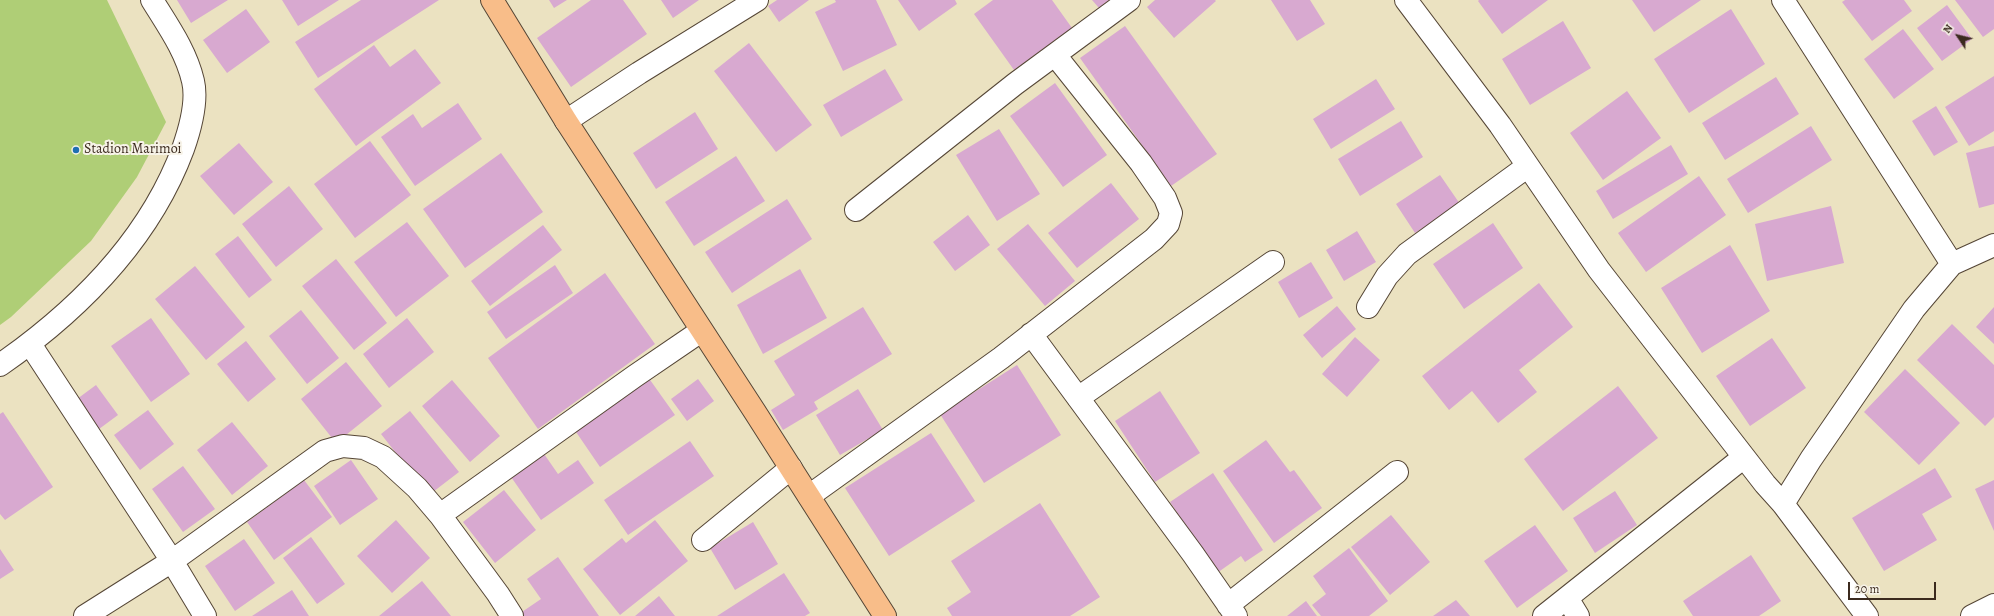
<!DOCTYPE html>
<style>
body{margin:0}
#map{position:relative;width:1994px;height:616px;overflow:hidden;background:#ebe2c1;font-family:Alegreya,serif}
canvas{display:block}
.north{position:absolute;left:1938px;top:16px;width:40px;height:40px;-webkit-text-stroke:3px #f7f3e8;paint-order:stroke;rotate:305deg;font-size:11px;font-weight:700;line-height:16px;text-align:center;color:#3b2a1e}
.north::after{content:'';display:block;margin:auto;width:14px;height:18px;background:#3b2a1e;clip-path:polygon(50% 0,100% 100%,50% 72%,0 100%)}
.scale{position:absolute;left:1848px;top:582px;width:88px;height:18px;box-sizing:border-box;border:2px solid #3b2a1e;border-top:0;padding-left:5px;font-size:12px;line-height:14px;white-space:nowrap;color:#3b2a1e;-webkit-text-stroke:3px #f7f3e8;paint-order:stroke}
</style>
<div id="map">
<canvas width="1994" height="616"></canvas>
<div class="north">N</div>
<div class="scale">20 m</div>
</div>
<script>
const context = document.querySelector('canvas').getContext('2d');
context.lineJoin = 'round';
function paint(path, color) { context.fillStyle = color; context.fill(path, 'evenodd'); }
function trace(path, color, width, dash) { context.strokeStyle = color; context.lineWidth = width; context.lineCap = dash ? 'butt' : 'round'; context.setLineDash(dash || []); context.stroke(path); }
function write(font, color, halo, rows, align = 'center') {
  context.font = font + ' Alegreya,serif'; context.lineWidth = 4; context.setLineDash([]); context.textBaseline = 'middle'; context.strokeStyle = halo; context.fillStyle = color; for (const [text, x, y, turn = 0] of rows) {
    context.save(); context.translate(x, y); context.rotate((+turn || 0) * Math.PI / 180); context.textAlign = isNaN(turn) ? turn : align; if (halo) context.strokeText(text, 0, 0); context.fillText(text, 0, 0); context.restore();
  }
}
paint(new Path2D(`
 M0,0H107L166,122L137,177L91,241L11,317L0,325Z`), '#afce76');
paint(new Path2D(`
 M177,0H228L191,23Z
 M282,0H339L298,26Z
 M361,0H439L318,78L295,42Z
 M549,0H567L554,8Z
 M591,0H623L647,34L571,87L537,38Z
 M661,0H699L673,18Z
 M777,0H809L779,22L768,6Z
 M835,0H876L897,45L843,71L815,12L836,2Z
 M898,0H955L957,4L919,31Z
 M993,0H1052L1072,28L1014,70L974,14Z
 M1092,0H1109L1099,8Z
 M1155,0H1215L1216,1L1174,38L1147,7Z
 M1271,0H1310L1325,24L1297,41Z
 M1479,0H1548L1502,34L1478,1Z
 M1632,0H1701L1654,32Z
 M1845,0H1904L1912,11L1872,41L1842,2Z
 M1955,0H1994V29L1983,37Z
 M1947,5L1972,39L1942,61L1917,28Z
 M246,9L270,42L227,73L203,40Z
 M1731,9L1765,64L1689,113L1654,59Z
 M1563,21L1591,68L1530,105L1502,59Z
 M1125,26L1217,154L1171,186L1080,58Z
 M1903,29L1934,69L1894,99L1864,59Z
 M749,43L812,125L776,152L714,71Z
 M374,45L390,67L415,49L441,83L356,146L314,89Z
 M885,69L903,100L841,137L823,105Z
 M1994,76V131L1969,146L1945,107Z
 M1776,77L1799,114L1725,160L1702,123Z
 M1376,79L1395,109L1331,149L1313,119Z
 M1055,83L1107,155L1063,187L1010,116Z
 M1627,91L1661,138L1603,180L1570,133Z
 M458,103L482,139L415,186L381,137L413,114L422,128Z
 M1936,106L1958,142L1934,156L1912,121Z
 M695,112L718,149L656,189L633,153Z
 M1401,121L1423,157L1360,196L1338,159Z
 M1811,126L1832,160L1748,213L1727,179Z
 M999,129L1040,194L997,221L956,155Z
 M370,141L411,195L355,238L314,184Z
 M239,143L273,182L234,215L200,176Z
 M1671,145L1688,174L1613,219L1596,191Z
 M1994,146V204L1979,208L1966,153Z
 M501,153L543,212L465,268L423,209Z
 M736,156L765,201L694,246L665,202Z
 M1440,175L1460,204L1415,233L1396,204Z
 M1699,176L1726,215L1646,272L1618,233Z
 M1111,183L1139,219L1077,268L1048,233Z
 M289,186L323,229L276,267L242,224Z
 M787,199L812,239L732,293L705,252Z
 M1831,206L1844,263L1767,281L1755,224Z
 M968,215L990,245L955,271L933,242Z
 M407,222L449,276L396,317L354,262Z
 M1493,223L1523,268L1464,309L1433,264Z
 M1028,224L1075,281L1045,306L997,249Z
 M543,225L562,250L490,306L471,281Z
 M1357,231L1376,262L1344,281L1326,250Z
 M238,236L272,280L249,298L215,254Z
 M1730,245L1770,311L1702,353L1661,288Z
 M336,259L387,323L354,350L302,286Z
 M1311,262L1333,298L1299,318L1278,282Z
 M555,265L573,293L506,339L487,312Z
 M195,266L245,327L206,360L155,299Z
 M800,269L827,318L763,354L737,305Z
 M605,273L655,344L538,429L488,358Z
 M1539,283L1573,327L1519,370L1537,392L1498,423L1472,391L1449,410L1422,376Z
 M1337,306L1356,329L1322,358L1303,335Z
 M863,307L892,354L814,402L818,409L783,430L771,410L795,395L774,361Z
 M1994,307V344L1976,327Z
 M301,310L339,358L307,384L269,336Z
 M151,318L190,374L151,402L111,346Z
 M407,318L434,352L389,388L363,354Z
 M1952,324L1994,365V417L1985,426L1917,360Z
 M1355,337L1380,360L1347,397L1322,374Z
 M1772,338L1806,388L1750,426L1716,376Z
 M246,341L276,379L248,402L217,364Z
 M346,362L382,406L336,443L301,399Z
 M1017,365L1061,435L984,483L940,414Z
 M1905,369L1960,423L1919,465L1864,412Z
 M648,377L675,415L600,467L574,429Z
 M698,379L714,401L687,421L671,399Z
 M452,380L500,436L470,462L422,406Z
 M96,385L118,415L95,432L73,402Z
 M1618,386L1658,438L1563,511L1524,459Z
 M858,389L883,430L840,455L816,415Z
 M1160,391L1200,453L1155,482L1115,421Z
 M148,410L174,444L140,470L114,435Z
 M410,411L459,472L429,495L381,434Z
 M3,412L53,487L5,520L0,514V414Z
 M232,422L268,466L232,495L197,450Z
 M931,433L975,501L889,556L845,488Z
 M1266,440L1290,472L1294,470L1322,508L1274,543L1223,471Z
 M690,441L714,476L628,535L604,500Z
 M542,451L558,474L578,460L594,483L541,520L509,474Z
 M351,460L378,499L340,525L314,486Z
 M183,466L215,509L183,532L152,489Z
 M1935,468L1952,497L1922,514L1937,540L1884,571L1852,518Z
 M1213,473L1263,550L1245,562L1241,556L1217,573L1170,502Z
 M304,480L332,517L274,560L247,522Z
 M1994,480V531L1975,489Z
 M504,490L536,530L495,563L463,522Z
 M1615,491L1637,525L1595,553L1573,518Z
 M1040,503L1100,597L1070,616H952L947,608L971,592L951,561Z
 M1391,515L1430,562L1390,595L1351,547Z
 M396,520L430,558L392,593L357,556Z
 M655,520L688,561L620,615L583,569L622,538L626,543Z
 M753,522L778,564L735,590L710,548Z
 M1535,525L1568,571L1517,608L1484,561Z
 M311,537L345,584L317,604L283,558Z
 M244,539L275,583L235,611L205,566Z
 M1349,548L1388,601L1369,616H1321L1312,605L1326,594L1313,576Z
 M0,549L14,570L0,579Z
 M1751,555L1781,601L1759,616H1693L1683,601Z
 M558,557L599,616H516L541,599L527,579Z
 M784,573L810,613L805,616H717Z
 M422,581L451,616H379Z
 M292,590L309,616H252Z
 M659,596L675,616H635Z
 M1456,600L1470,616H1433Z
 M1306,601L1317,616H1287Z`), '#d8a9d0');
const minor = new Path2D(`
 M1406,0L1500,125L1599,270L1765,484L1783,504L1867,616
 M1783,0L1952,264
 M566,121L639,73L757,0
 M856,210L1015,84L1129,0
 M1368,307L1387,276L1407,254L1528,166
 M1031,334L1193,554L1236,616
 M30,344L172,561L205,616
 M0,365C79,310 149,240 183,149C190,129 198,102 193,81C186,51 168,26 152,0
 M1078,398L1273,262
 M809,496L1001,358L1154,239L1168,224L1171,213L1165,198L1141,163L1055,55
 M1783,504L1811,459L1914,309L1952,264L1994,245
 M440,515L635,376L701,331
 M703,540L791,468
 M1567,598L1578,616
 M1228,605L1397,472
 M85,616L172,561L325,451L343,446L364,448L383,457L417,488L440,515L498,594L512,616
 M1544,616L1744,457
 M1972,616L1994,605`);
const highway = new Path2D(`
 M492,0L566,121L755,412L885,616`);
trace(minor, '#554636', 24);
trace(highway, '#554636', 24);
trace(minor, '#fff', 22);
trace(highway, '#f8bd89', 22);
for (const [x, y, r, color] of [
 [76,150,4,"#1f6fb2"]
]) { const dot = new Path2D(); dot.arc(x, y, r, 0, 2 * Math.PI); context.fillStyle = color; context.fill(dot); trace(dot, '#f7f3e8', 1.5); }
write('14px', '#3b2a1e', '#f7f3e8', [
 ["Stadion Marimoi",84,150]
], 'left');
</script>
